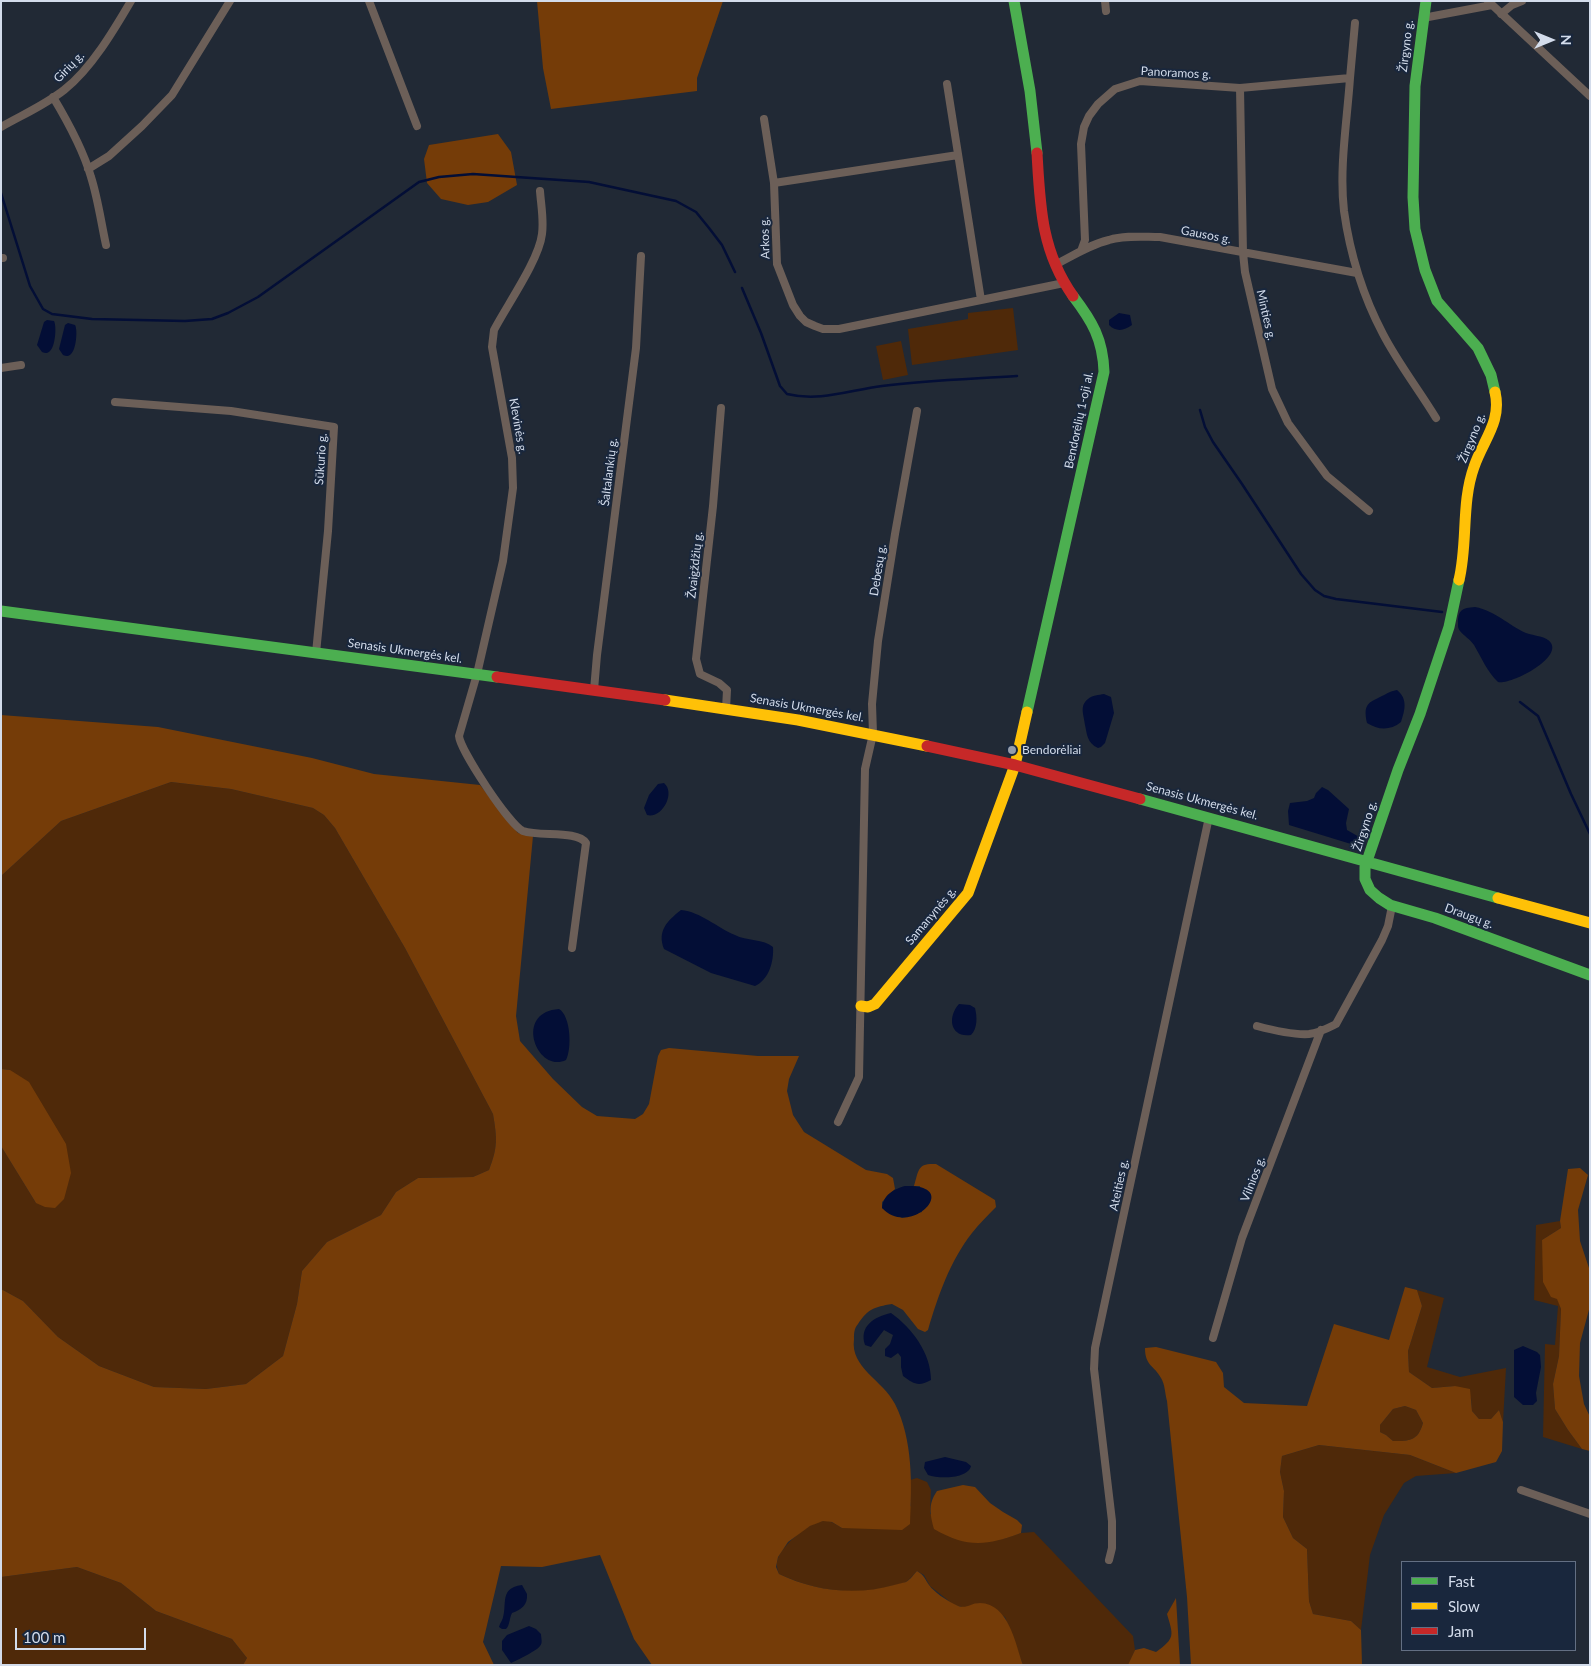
<!DOCTYPE html>
<meta charset="utf-8">
<style>
body{margin:0}
#map{position:relative;width:1591px;height:1666px;overflow:hidden;background:#212935;font-family:Lato,sans-serif}
canvas{display:block}
.frame{position:absolute;inset:0;border:2px solid #d3dceb;pointer-events:none}
.legend{position:absolute;left:1401px;top:1561px;width:175px;height:90px;box-sizing:border-box;background:#19273d;border:1px solid #636f83;margin:0;padding:6px 9px;list-style:none;font-size:15px;color:#d3dceb}
.legend li{display:flex;align-items:center;gap:10px;height:25px}
.legend b{width:25px;border:1px solid #636f83}
.north{position:absolute;left:1526px;top:15px;width:50px;height:50px;-webkit-text-stroke:4px #19273d;paint-order:stroke;rotate:90deg;font-size:14px;font-weight:700;line-height:20px;text-align:center;color:#d3dceb}
.north::after{content:'';display:block;margin:auto;width:18px;height:22px;background:#d3dceb;clip-path:polygon(50% 0,100% 100%,50% 72%,0 100%)}
.scale{position:absolute;left:15px;top:1628px;width:131px;height:22px;box-sizing:border-box;border:2px solid #d3dceb;border-top:0;padding-left:6px;font-size:15px;line-height:18px;white-space:nowrap;color:#d3dceb;-webkit-text-stroke:4px #19273d;paint-order:stroke}
</style>
<div id="map">
<canvas width="1591" height="1666"></canvas>
<div class="frame"></div>
<ul class="legend">
<li><b style="height:6px;background:#4caf50"></b>Fast</li>
<li><b style="height:6px;background:#ffc107"></b>Slow</li>
<li><b style="height:6px;background:#c62828"></b>Jam</li>
</ul>
<div class="north">N</div>
<div class="scale">100 m</div>
</div>
<script>
const context = document.querySelector('canvas').getContext('2d');
context.lineJoin = 'round';
function paint(path, color) { context.fillStyle = color; context.fill(path, 'evenodd'); }
function trace(path, color, width, dash) { context.strokeStyle = color; context.lineWidth = width; context.lineCap = dash ? 'butt' : 'round'; context.setLineDash(dash || []); context.stroke(path); }
function write(font, color, halo, rows, align = 'center') {
  context.font = font + ' Lato,sans-serif'; context.lineWidth = 4; context.setLineDash([]); context.textBaseline = 'middle'; context.strokeStyle = halo; context.fillStyle = color; for (const [text, x, y, turn = 0] of rows) {
    context.save(); context.translate(x, y); context.rotate((+turn || 0) * Math.PI / 180); context.textAlign = isNaN(turn) ? turn : align; if (halo) context.strokeText(text, 0, 0); context.fillText(text, 0, 0); context.restore();
  }
}
paint(new Path2D(`
 M1013,308L1018,350L912,365L908,329L968,319V313Z
 M901,341L908,375L883,380L876,346Z
 M171,782L231,789L313,808L324,815L335,828L405,948L493,1114C497,1138 498,1147 489,1170L473,1177L418,1178L396,1192L381,1215L327,1242L302,1271L297,1304L283,1356L246,1384L206,1389L154,1387L99,1366L58,1337L23,1301L1,1289V1146L36,1203L10,1070L1,1069V876L61,821Z
 M1560,1221L1561,1228L1542,1240L1543,1253L1561,1309L1559,1356L1553,1384L1555,1409L1568,1430L1582,1449L1543,1437L1545,1344L1555,1345L1558,1306L1534,1300L1536,1225Z
 M1417,1290L1444,1298L1427,1367L1460,1377L1506,1368L1503,1422L1499,1410L1491,1419H1479L1472,1411L1471,1398L1455,1386L1432,1388L1409,1372L1408,1351L1422,1306Z
 M1405,1406L1416,1410L1423,1423C1418,1441 1410,1441 1393,1441L1386,1435L1380,1432V1425L1393,1409Z
 M1319,1445L1410,1455L1456,1473L1416,1476L1404,1483L1384,1515L1370,1555L1361,1630L1351,1621L1313,1614L1309,1601L1307,1549L1293,1538L1283,1517L1284,1491L1280,1472L1282,1456Z
 M917,1478L927,1482L931,1490L930,1514L1003,1539L1021,1533L1034,1532L1133,1636L1135,1650L1129,1664L1023,1665L1005,1617L979,1603L966,1608L954,1605L930,1586L924,1575L917,1571C914,1574 910,1579 906,1582C902,1584 896,1585 891,1586C855,1597 813,1590 779,1574C777,1568 776,1564 778,1558C783,1545 809,1522 823,1521C831,1520 836,1525 842,1528L911,1506L910,1480Z
 M77,1567L121,1583L156,1611L232,1639L247,1658L243,1665H1V1577Z`), '#4f2909');
paint(new Path2D(`
 M537,1H723L697,78V91L551,109L543,68Z
 M498,134L511,152L517,185L488,202L468,205L441,199L427,183L424,159L429,145Z
 M1,715L158,727L312,758L374,774L480,785L518,833L533,836L516,1016L520,1041L553,1079L582,1107L597,1116L635,1119L643,1114L649,1104L658,1056L661,1050L669,1048L758,1056H799L789,1079L787,1091L793,1115L804,1132L866,1170L887,1174L893,1178L895,1189L882,1202V1208L902,1218L922,1212L920,1186H914C919,1170 917,1163 936,1164L995,1200L996,1207C988,1215 979,1224 972,1233C950,1261 938,1296 928,1330L925,1332L918,1329L903,1310L892,1304C874,1307 868,1309 858,1324C854,1329 854,1333 854,1339C850,1368 883,1380 895,1404C913,1440 912,1484 910,1524L902,1530L842,1528L832,1522L823,1521L810,1526L788,1542L778,1557L776,1567L779,1574C814,1591 856,1596 894,1585C898,1584 902,1583 906,1582C910,1580 914,1574 917,1571C925,1576 924,1578 929,1585C934,1592 946,1600 954,1604C966,1611 969,1603 980,1603C1009,1604 1015,1643 1023,1665H652L634,1639L600,1555L542,1567L501,1566L483,1642L494,1665H243L247,1658L232,1639L156,1611L121,1583L77,1567L1,1577V1289L23,1301L58,1337L99,1366L154,1387L206,1389L246,1384L283,1356L297,1304L302,1271L327,1242L381,1215L396,1192L418,1178L473,1177L489,1170C498,1147 497,1138 493,1114L405,948L335,828L324,815L313,808L231,789L171,782L61,821L1,876Z
 M1,1069L10,1070L29,1082L66,1144L71,1173L64,1199L55,1208L45,1207L36,1203L1,1146Z
 M1580,1168L1588,1175L1578,1210L1580,1241L1590,1271V1306L1580,1343L1579,1376L1584,1404L1590,1417V1451L1582,1449L1568,1430L1555,1409L1553,1384L1559,1356L1561,1309L1557,1299L1551,1297L1543,1282L1542,1240L1561,1228L1560,1221L1568,1169Z
 M1405,1287L1417,1290L1422,1306L1408,1351L1409,1372L1432,1388L1455,1386L1470,1389L1472,1411L1479,1419H1491L1499,1410L1503,1422L1502,1451L1496,1462L1456,1473L1410,1455L1319,1445L1282,1456L1280,1472L1284,1491L1283,1517L1293,1538L1307,1549L1309,1601L1313,1614L1351,1621L1361,1630L1362,1665H1191L1187,1597L1167,1401C1165,1394 1165,1384 1161,1378C1154,1365 1145,1366 1145,1348L1156,1347L1216,1362L1223,1373L1224,1387L1244,1403L1307,1406L1334,1324L1389,1340ZM1405,1406L1416,1410L1423,1423C1418,1441 1410,1441 1393,1441L1386,1435L1380,1432V1425L1393,1409Z
 M963,1485L975,1487L990,1503L1003,1512L1017,1520L1022,1525L1021,1533C986,1546 967,1548 934,1529C930,1514 928,1504 937,1491Z
 M1176,1598L1180,1665H1128L1135,1650L1144,1648L1156,1652C1176,1638 1173,1635 1167,1614Z`), '#753c08');
paint(new Path2D(`
 M1119,313L1130,315L1132,325C1124,331 1116,332 1109,325V320Z
 M47,320L54,321C57,327 55,347 50,351C47,354 45,353 42,352L37,345L44,322Z
 M68,323L75,325C78,330 76,350 71,354C68,357 66,356 63,355L59,349L65,325Z
 M1475,607C1496,611 1508,625 1526,633C1534,636 1547,636 1551,643C1561,659 1511,685 1498,682C1488,673 1481,657 1474,645C1470,639 1464,636 1460,631C1458,628 1458,627 1458,623C1458,610 1462,608 1475,607Z
 M1397,690C1408,699 1405,710 1401,722C1390,731 1378,730 1367,723C1363,704 1368,703 1382,696C1388,693 1391,691 1397,690Z
 M1104,694L1111,697L1114,713L1105,743L1101,747L1098,748C1087,743 1087,734 1085,725C1084,715 1079,706 1088,699C1092,695 1099,695 1104,694Z
 M664,783C676,793 662,819 647,815L644,808L649,795L658,784Z
 M1322,787L1328,790L1349,809L1346,823L1347,830L1361,838L1362,842L1360,843L1351,844L1289,825L1288,811L1290,803L1307,801L1314,798L1316,793Z
 M681,910C701,912 716,927 735,935C746,941 764,939 773,947C774,961 769,980 755,986L711,973L664,949C657,931 667,921 681,910Z
 M959,1004L970,1005L975,1008C977,1016 978,1028 971,1035C950,1038 947,1017 959,1004Z
 M559,1009C571,1016 572,1049 566,1060C537,1074 513,1012 559,1009Z
 M905,1186C964,1184 910,1239 882,1208C883,1195 894,1189 905,1186Z
 M891,1313C912,1328 931,1353 931,1380C918,1387 914,1384 903,1376L901,1367V1357L898,1353L891,1358L885,1356V1349L890,1344L893,1335L884,1330L871,1347L865,1345C859,1326 874,1317 891,1313Z
 M1523,1346L1537,1352L1540,1355L1541,1367L1536,1393L1537,1401L1533,1405H1523L1514,1397V1350Z
 M945,1457L966,1462L971,1466C968,1479 939,1479 928,1475L924,1468L925,1462Z
 M522,1585L527,1594C528,1605 521,1610 512,1613C509,1619 510,1625 506,1629H502L499,1627L500,1624C510,1609 496,1588 522,1585Z
 M529,1626L536,1629L541,1634C541,1638 543,1643 540,1646C538,1650 516,1661 511,1663L502,1650V1641L507,1635Z`), '#030e36');
trace(new Path2D(`
 M1,193L30,286L43,309L52,314L92,319L185,321L212,319L228,313L258,297L419,182L439,177L473,174L589,182L676,201L696,212L709,228L722,245L735,272
 M742,288L761,333L780,386L787,394C820,402 850,390 882,386C927,380 972,379 1017,376
 M1200,410L1205,427L1213,442L1242,484L1301,574L1315,590L1324,596L1336,599L1442,612
 M1520,702L1538,716L1571,794L1590,834`), '#030e36', 2.5);
trace(new Path2D(`
 M369,1L417,126
 M1105,1L1106,11
 M1488,1L1590,96
 M1501,14L1512,5L1522,1
 M1423,18L1492,5
 M1350,78L1355,23
 M947,84L981,300L1064,283
 M1240,88L1243,253L1245,272L1272,389L1288,423L1327,476L1369,511
 M53,97C68,122 83,149 91,177C98,199 101,222 106,245
 M764,119L774,183L777,264L793,305L800,316L806,322L815,326L823,329H839L981,300
 M1,127C22,115 45,105 64,90C91,69 114,30 131,1
 M88,169L109,156L142,126L172,95L230,1
 M774,183L958,155
 M540,191C541,205 544,220 542,234C539,260 507,305 494,330L492,347L512,458L513,488L503,561L477,674L459,736C460,750 510,826 523,831C540,837 577,830 586,843L572,948
 M1081,251L1085,240L1081,144L1084,127L1089,116L1098,104L1115,89L1140,81L1240,88L1350,78C1347,122 1339,168 1344,211C1350,254 1363,296 1383,334C1398,363 1419,390 1436,418
 M1,258H3
 M1055,265C1072,256 1089,245 1109,240C1125,235 1143,237 1160,237L1357,273
 M1,368L21,365
 M115,402L231,411L334,427L328,531L316,653
 M721,408L713,506L696,659L700,674L719,683L727,690L726,709
 M594,690L597,655L636,348L641,256
 M1257,1026C1272,1030 1294,1035 1309,1034C1319,1033 1328,1028 1336,1024L1382,940L1388,926L1392,906
 M838,1122L859,1077L865,769L873,734L872,704L878,641L895,534L917,411
 M1213,1338L1242,1238L1321,1030
 M1521,1490L1590,1514
 M1109,1560L1112,1548V1521L1094,1369L1095,1348L1209,817`), '#6c5f58', 8);
trace(new Path2D(`
 M1014,1L1030,91L1037,153
 M1426,1L1415,86L1413,197L1415,229L1425,270L1437,301L1478,348L1491,375L1495,392
 M1459,580L1449,627L1420,714L1398,770L1365,867V879L1370,890L1379,898L1390,905L1435,918L1590,975
 M1,611L497,677
 M1027,712L1104,372C1103,339 1092,321 1073,296
 M1140,799L1498,898`), '#4caf50', 11);
trace(new Path2D(`
 M1459,580C1468,543 1461,503 1474,467C1483,440 1502,422 1495,392
 M665,700L798,720L927,746
 M1498,898L1590,923
 M861,1006L868,1007L875,1004L968,893L1015,765L1027,712`), '#ffc107', 11);
trace(new Path2D(`
 M1037,153C1040,205 1041,251 1073,296
 M497,677L665,700
 M927,746L1015,765L1140,799`), '#c62828', 11);
for (const [x, y, r, color] of [
 [1012,750,5,"#959dab"]
]) { const dot = new Path2D(); dot.arc(x, y, r, 0, 2 * Math.PI); context.fillStyle = color; context.fill(dot); trace(dot, '#19273d', 2); }
write('12px', '#d3dceb', '#19273d', [
 ["Žirgyno g.",1406,46,-83],
 ["Girių g.",69,67,-46],
 ["Panoramos g.",1176,73,3],
 ["Gausos g.",1206,235,11],
 ["Arkos g.",765,238,-92],
 ["Minties g.",1266,315,77],
 ["Bendorėlių 1-oji al.",1079,420,-78],
 ["Klevinės g.",518,426,80],
 ["Žirgyno g.",1472,438,-68],
 ["Sūkurio g.",321,459,-86],
 ["Šaltalankių g.",609,472,-83],
 ["Žvaigždžių g.",695,565,-84],
 ["Debesų g.",878,570,-81],
 ["Senasis Ukmergės kel.",405,651,8],
 ["Senasis Ukmergės kel.",807,708,10],
 ["Senasis Ukmergės kel.",1202,801,15],
 ["Žirgyno g.",1365,826,-72],
 ["Samanynės g.",931,916,-50],
 ["Draugų g.",1469,916,20],
 ["Vilnios g.",1253,1179,-69],
 ["Ateities g.",1119,1185,-78]
]);
write('12px', '#d3dceb', '#19273d', [
 ["Bendorėliai",1022,750]
], 'left');
</script>
